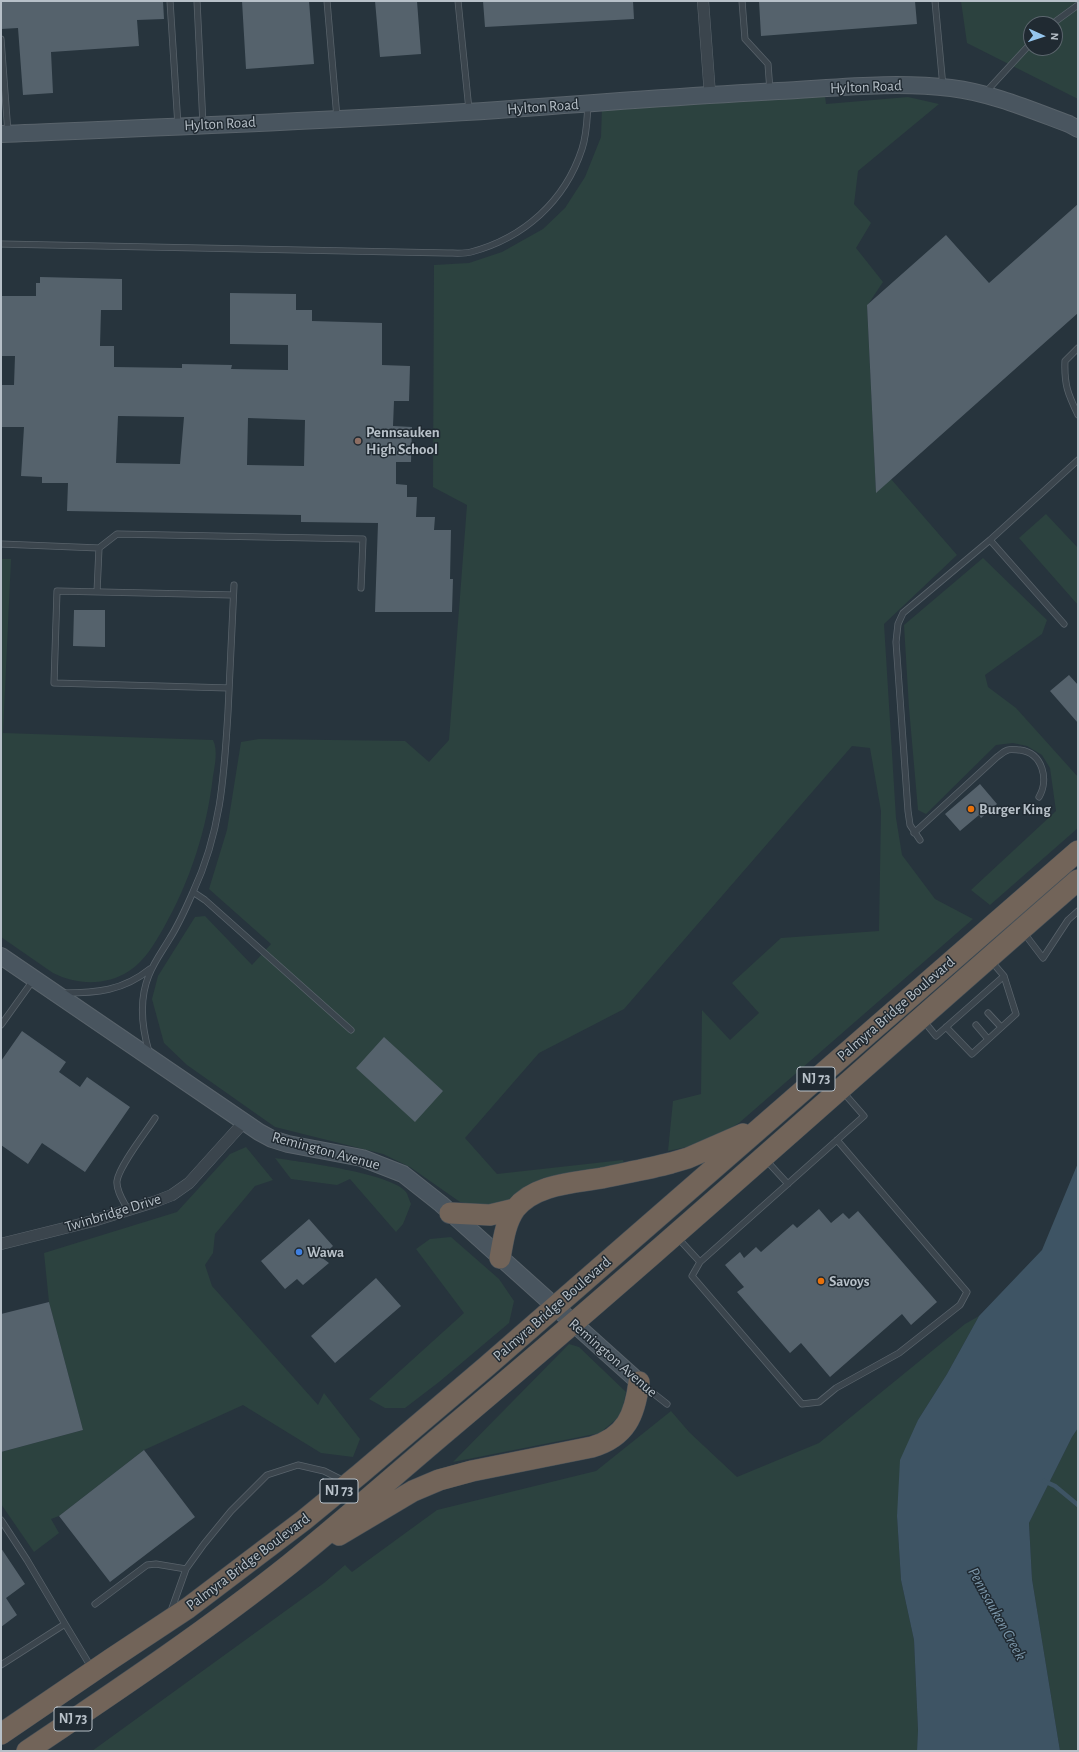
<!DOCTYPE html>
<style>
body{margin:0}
#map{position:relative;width:1079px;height:1752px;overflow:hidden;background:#27343d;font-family:"Alegreya Sans",sans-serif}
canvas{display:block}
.frame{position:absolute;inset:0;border:2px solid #b7c0c8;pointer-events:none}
.north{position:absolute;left:1023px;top:16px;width:40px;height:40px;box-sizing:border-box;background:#202a32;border:1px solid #5c666e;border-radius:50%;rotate:93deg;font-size:11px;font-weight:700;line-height:16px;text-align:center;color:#b7c0c8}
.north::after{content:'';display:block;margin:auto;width:14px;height:18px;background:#95c6ee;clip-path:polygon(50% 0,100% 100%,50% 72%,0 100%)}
</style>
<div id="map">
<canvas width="1079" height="1752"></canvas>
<div class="frame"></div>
<div class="north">N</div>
</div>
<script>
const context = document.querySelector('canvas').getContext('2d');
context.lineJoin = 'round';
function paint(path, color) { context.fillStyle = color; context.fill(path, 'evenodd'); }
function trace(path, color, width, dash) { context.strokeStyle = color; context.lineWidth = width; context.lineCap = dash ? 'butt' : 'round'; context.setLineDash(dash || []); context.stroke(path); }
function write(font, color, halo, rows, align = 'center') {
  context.font = font + ' "Alegreya Sans",sans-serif'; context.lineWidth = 3; context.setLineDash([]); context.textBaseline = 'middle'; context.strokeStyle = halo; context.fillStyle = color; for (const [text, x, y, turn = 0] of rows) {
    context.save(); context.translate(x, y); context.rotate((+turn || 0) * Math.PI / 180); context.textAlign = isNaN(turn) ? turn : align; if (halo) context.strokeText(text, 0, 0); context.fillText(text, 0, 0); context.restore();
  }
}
paint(new Path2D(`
 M961,1H1078V99L967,43ZM1031,24H1055V48H1031Z
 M824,87L826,104L908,97L939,104L858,171L854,204L871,223L856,248L883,282L867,306L876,492L891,479L957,555L884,624L896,818L902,855L935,899L973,919L739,1123L706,1143L668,1151L673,1101L701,1094L702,1010L730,1040L759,1013L732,983L781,938L879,931L881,811L870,748L852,746L624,1009L539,1053L465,1138L497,1174L623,1160L624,1164L543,1178L506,1202L486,1207L460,1202L410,1167L383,1154L275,1127L187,1065L164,1043L152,999L158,976L195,917L205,916L252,965L271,944L209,889L227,830L241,742L259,739L405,741L429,762L449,740L467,505L433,487L434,265L469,263L502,252L543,229L565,208L585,177L601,137L602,107Z
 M1046,514L1078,548V605L1019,538Z
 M983,558L1047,620L1042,634L985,675L988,687L1016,708L1078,777V828L990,905L971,890L1056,811L1050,768L1042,755L1027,746L1013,743L996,745L926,814L918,810L909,708L904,625Z
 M1,559H11L3,733L213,740C218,750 215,765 213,776C207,829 190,882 163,929C154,944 145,961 129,971C106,986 77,985 53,973L1,937Z
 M246,1147L273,1180L255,1186L215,1234L213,1253L205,1265L212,1286L318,1405L324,1393L360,1439L353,1457L321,1453L243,1405L144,1450L59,1516L51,1519L59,1533L34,1552L1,1504V1452L83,1430L49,1302L44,1253L177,1212L230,1154Z
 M275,1158C301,1162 391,1173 406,1192C408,1195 409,1200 411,1204L403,1224L396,1232L350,1179L337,1185L291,1179Z
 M451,1237L499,1279L514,1301L509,1323L439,1382L405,1408H385L369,1399L464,1313L416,1249L430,1239Z
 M979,1316L947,1374L918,1420L897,1516L901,1580L914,1640L918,1730L917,1751H92L324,1583L345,1565L352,1572L437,1510L596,1471L671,1411L689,1432L737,1477L819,1443L965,1324Z
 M569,1344L579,1347L626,1392L621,1415L600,1433L453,1462Z
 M1078,1428V1751H1060L1032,1579L1029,1523L1072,1437Z`), '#2c423f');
paint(new Path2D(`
 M1078,1163V1428L1072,1437L1029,1523L1032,1579L1060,1751H917L918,1730L914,1640L901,1580L897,1516L900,1460L918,1420L947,1374L979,1316L1042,1250Z`), '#3e5464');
trace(new Path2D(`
 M1044,1481L1055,1486L1078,1505`), '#3e5464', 4.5);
paint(new Path2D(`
 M1,1H163L164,19L137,20L139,46L51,52L53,93L23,95L18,28L1,29Z
 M242,1H309L314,64L246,69Z
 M375,1H417L421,54L380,57Z
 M483,1H633L634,19L485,27Z
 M759,1H915L917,24L761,36Z
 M1078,204V313L876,493L867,305L946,235L989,283Z
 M40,277L122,279V310H101L100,346H114V367L182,368V364L232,365L231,369L288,370V345L230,344V293L296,294V310H312V321L382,323V365L410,366L409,401H394L393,426L412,427L411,462H396V484L407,485V497H417L416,517H435L434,530H451L450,579H453L452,612H375L378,523L301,522V515L67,511L68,483H42V477L21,476L24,427H1V385H14L15,356H1V296H36V283H40ZM118,416L184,417L180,464L116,463ZM248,418L305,420L304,466L247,465Z
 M74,610H105V647L73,646Z
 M1069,675L1078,685V723L1050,691Z
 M980,784L997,804L981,818L979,815L960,831L945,814Z
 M22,1031L66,1062L59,1072L80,1087L87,1077L130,1107L85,1172L42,1143L28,1164L1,1145V1061Z
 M384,1037L443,1091L415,1122L356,1068Z
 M819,1209L831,1223L843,1213L849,1219L858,1211L937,1302L911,1325L902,1314L830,1377L801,1343L790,1353L737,1292L744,1287L725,1265L740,1252L744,1258L756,1247L761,1252L793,1224L797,1228Z
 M309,1219L333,1246L321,1257L329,1263L303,1285L297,1279L285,1289L261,1261Z
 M376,1278L401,1306L335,1363L311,1336Z
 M49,1302L83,1430L1,1452V1314Z
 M144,1450L195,1517L110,1582L59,1516Z
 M1,1548L25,1584L6,1598L17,1615L1,1627Z`), '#55626c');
const lane = new Path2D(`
 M170,1L178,126
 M197,1L203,125
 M327,1L337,118
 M458,1L469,110
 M742,1L745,39L768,64L770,91
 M935,1L943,87
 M1052,24L1078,5
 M1,39L8,133
 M985,93L1031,43
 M1,244L447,253C454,253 464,254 471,252C524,238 565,201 582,149C587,134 587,119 588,104
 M1078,348L1065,361C1064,385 1068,394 1078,415
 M990,540L1064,624
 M1,544L99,548L97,592
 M99,548L117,534L363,539L361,588
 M229,688L54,683L57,591L233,595
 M914,833L997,757C1000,755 1004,751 1008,750C1011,749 1017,750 1020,750C1043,753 1049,780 1039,797
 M920,840L910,825L908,811L896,642L898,624L903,613L990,540L1078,460
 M193,892L205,900L351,1030
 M1024,933L1043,958L1068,920L1078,911
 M63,993C96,993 123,991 150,969
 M988,1013L1001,1027
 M923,1020L936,1036L1004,976L992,962
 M1,1025L34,979
 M976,1025L988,1039
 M946,1027L972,1054L1016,1014L1004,976
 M149,1052C142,1028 139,999 149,975C154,962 163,950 170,938C179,924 186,908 193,892C221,832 224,777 228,712C230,670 232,628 234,585
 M765,1159L788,1184
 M128,1210C124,1202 116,1191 117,1181C119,1166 146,1132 155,1118
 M677,1237L700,1262L864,1116L843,1092
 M700,1262L692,1276L802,1404L819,1402L836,1388L899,1353L960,1305L967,1292L837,1140
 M644,1386L667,1404
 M1,1520L27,1560L65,1624
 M95,1604L147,1565L156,1564L186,1569
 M171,1611L186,1569L204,1544L231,1511L267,1475L298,1465L324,1471L344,1481
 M1,1665L65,1624L91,1667`);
const street = new Path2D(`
 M703,1L710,95
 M1,1244L93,1221L154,1202L172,1195L189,1183L244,1122`);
const secondary = new Path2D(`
 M1,134C167,127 332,121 498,110C591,103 685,96 778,91C835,88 894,81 951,88C992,93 1031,110 1069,124L1078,129
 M1,956L259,1132L272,1139L288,1144L362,1158L403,1174L441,1204L639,1382`);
const highway = new Path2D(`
 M450,1213L490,1215L515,1209
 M500,1258C503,1242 505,1223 515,1209C535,1184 574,1183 602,1178C625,1173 648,1169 671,1163L688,1158L743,1134
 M339,1535L413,1491L439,1480L472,1471L592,1447C626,1437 635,1415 639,1382
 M1,1734L111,1659L188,1608L304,1520L360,1474L487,1366L1078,851
 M27,1751C116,1691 206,1631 290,1564C343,1521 395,1475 447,1431C661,1251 868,1063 1078,880`);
trace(lane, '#59636b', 7);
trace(street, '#59636b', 12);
trace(secondary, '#59636b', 18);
trace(highway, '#465058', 22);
trace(lane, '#3b454d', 5.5);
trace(street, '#3b454d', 11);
trace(secondary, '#49555f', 16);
trace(highway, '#726459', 21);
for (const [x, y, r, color] of [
 [358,441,4,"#8d6e63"],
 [971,809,4,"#e8710a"],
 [299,1252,4,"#3f7fe0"],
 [821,1281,4,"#e8710a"]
]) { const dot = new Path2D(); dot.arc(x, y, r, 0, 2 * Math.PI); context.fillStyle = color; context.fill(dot); trace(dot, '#202a32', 1.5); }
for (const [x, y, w] of [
 [816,1079,38],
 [339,1491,38],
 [73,1719,38]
]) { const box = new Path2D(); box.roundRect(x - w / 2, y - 12, w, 24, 3); context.fillStyle = '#202a32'; context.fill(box); trace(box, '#b7c0c8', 1); }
write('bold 14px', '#b7c0c8', null, [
 ["NJ 73",816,1079],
 ["NJ 73",339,1491],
 ["NJ 73",73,1719]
]);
write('15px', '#b7c0c8', '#202a32', [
 ["Hylton Road",866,87,-2],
 ["Hylton Road",543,107,-4],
 ["Hylton Road",220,124,-3],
 ["Palmyra Bridge Boulevard",896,1009,-41],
 ["Remington Avenue",326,1151,15],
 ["Twinbridge Drive",113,1213,-17],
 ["Palmyra Bridge Boulevard",552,1309,-41],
 ["Remington Avenue",613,1358,41],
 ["Palmyra Bridge Boulevard",248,1562,-37]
]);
write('bold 15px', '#b7c0c8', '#202a32', [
 ["Pennsauken",366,432],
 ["High School",366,449],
 ["Burger King",979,809],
 ["Wawa",307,1252],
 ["Savoys",829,1281]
], 'left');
write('italic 16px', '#7a95a8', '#202a32', [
 ["Pennsauken Creek",997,1614,61]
]);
</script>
